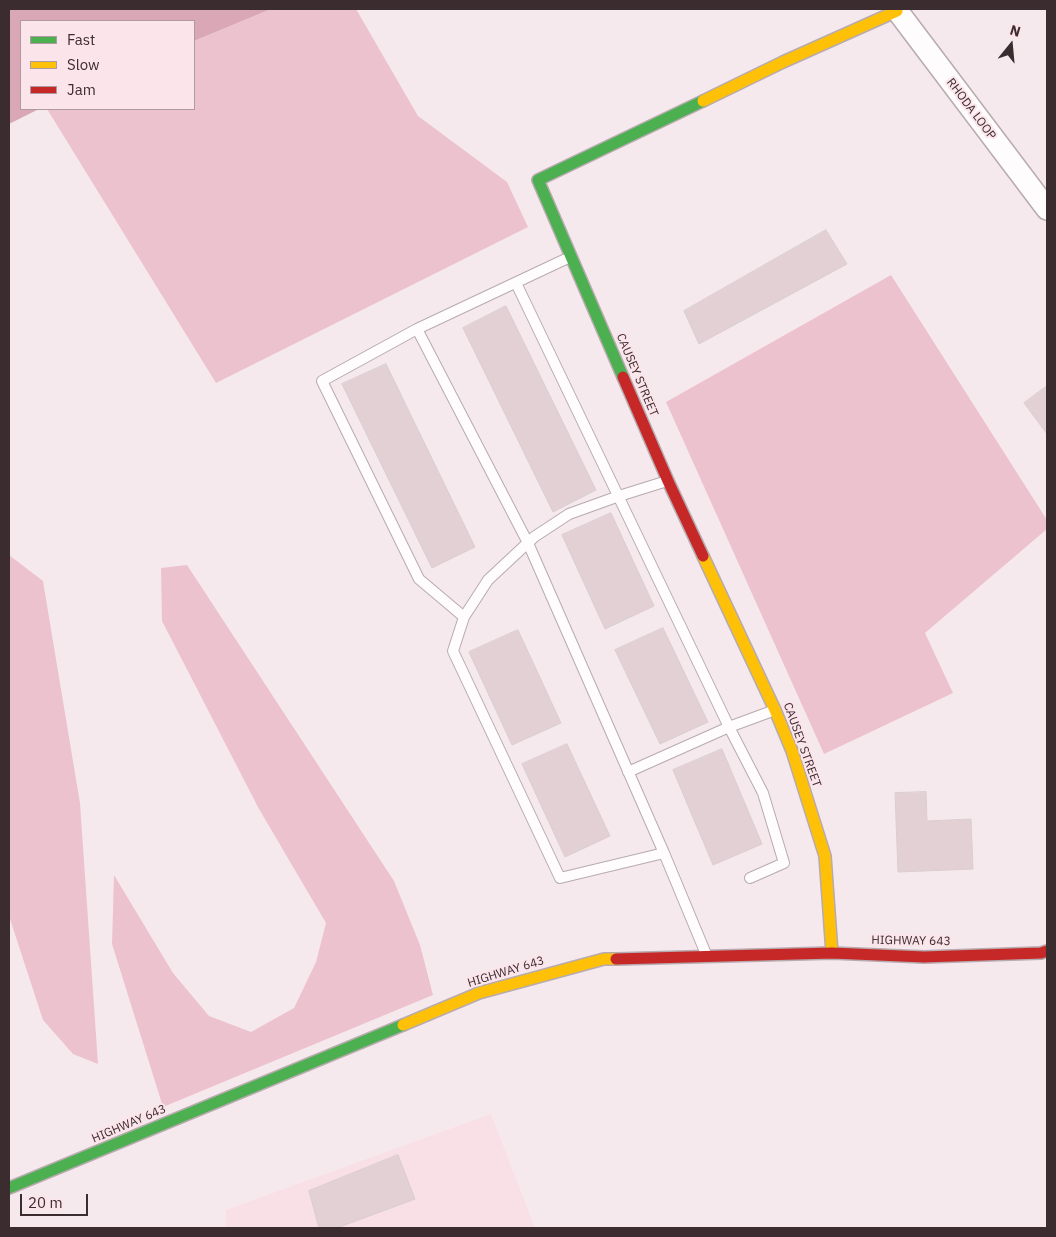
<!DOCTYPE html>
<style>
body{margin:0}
#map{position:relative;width:1056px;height:1237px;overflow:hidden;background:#f6e9ed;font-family:"IBM Plex Sans",sans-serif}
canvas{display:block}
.frame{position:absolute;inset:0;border:10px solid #3b2c30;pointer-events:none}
.legend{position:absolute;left:20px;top:20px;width:175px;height:90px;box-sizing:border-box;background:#fbe4ea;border:1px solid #ae9aa0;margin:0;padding:6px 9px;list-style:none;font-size:15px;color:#3b2c30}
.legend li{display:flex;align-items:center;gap:10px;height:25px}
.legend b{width:25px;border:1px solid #ae9aa0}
.north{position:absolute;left:986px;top:20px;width:50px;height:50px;-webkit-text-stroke:4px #fbe4ea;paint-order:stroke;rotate:17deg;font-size:14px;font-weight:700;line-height:20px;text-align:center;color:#3b2c30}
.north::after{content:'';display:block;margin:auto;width:18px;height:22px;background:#3b2c30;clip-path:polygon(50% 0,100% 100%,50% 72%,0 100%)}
.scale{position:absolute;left:20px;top:1194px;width:68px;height:22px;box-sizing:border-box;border:2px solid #3b2c30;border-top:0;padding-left:6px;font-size:15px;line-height:18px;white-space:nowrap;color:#3b2c30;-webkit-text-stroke:4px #fbe4ea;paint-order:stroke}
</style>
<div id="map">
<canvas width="1056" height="1237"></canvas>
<div class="frame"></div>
<ul class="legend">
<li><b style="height:6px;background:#4caf50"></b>Fast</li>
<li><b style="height:6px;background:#ffc107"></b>Slow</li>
<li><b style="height:6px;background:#c62828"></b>Jam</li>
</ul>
<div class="north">N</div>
<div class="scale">20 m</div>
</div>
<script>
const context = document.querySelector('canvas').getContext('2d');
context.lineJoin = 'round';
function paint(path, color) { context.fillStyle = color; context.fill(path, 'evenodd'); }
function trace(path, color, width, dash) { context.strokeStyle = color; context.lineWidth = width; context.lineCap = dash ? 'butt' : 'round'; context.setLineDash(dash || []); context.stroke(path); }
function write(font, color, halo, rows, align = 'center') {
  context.font = font + ' "IBM Plex Sans",sans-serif'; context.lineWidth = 4; context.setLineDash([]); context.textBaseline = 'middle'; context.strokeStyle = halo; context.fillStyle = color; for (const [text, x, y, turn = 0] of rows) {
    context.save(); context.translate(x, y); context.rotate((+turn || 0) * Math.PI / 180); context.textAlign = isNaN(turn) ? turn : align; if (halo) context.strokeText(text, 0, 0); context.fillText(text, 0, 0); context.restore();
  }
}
paint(new Path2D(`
 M491,1114L535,1228H226V1210Z`), '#f9dfe6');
paint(new Path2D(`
 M271,9H356L418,116L507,182L528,227L216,383L47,109H194V41Z
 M891,275L1047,520V529L925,633L953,693L824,754L666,402Z
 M9,555L43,581L80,803L98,1064L73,1054L43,1020L9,916Z
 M187,565L394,881L420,945L433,995L163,1107L112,944L114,875L173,973L209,1016L251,1032L294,1008L316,962L326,923L259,809L162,621L161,568Z`), '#edc2cf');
paint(new Path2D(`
 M9,9H271L194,41V21H21V109H39L9,124Z`), '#d9a7b6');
const building = new Path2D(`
 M826,230L847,264L699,344L684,311Z
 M506,306L596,490L553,512L463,328Z
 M386,364L475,547L432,568L342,384Z
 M1047,386V434L1024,403Z
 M611,513L654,606L605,629L562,535Z
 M663,628L708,722L660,744L615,650Z
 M518,630L561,723L512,745L469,652Z
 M567,744L610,836L565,857L522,764Z
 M722,749L762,844L713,865L673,770Z
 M926,792L927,821L971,819L973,869L898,872L895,793Z
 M398,1155L415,1199L337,1228H319L309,1191Z`);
paint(building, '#e2d0d4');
trace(building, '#dacdd1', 1);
const lane = new Path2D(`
 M516,283L729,727L763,793L784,863L750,878
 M417,329L528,543L664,853
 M667,481L619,496L569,514L534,537L488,580L464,617L453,651L560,878L664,853L706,954
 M464,617L419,579L322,381L417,329L570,257
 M628,772L729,727L775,710`);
const street = new Path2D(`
 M896,9L1047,209`);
const fast = new Path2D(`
 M623,377L538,180L703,101
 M9,1188L403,1025`);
const slow = new Path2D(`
 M703,101L783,62L897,11
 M703,556L775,710L792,751L825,856L832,953
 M403,1025L479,993L604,959H616`);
const jam = new Path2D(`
 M623,377L668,481L703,556
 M616,959L832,953L924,957L1041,953L1047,951`);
trace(lane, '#b7abaf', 12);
trace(street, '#b7abaf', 24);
trace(fast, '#b7abaf', 14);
trace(slow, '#b7abaf', 14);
trace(jam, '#b7abaf', 14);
trace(lane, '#fefcfc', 10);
trace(street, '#fefcfc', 21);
trace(fast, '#4caf50', 11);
trace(slow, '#ffc107', 11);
trace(jam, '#c62828', 11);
write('12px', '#3b2c30', '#fbe4ea', [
 ["RHODA LOOP",971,109,53],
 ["CAUSEY STREET",637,375,67],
 ["CAUSEY STREET",802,745,70],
 ["HIGHWAY 643",911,941,1],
 ["HIGHWAY 643",506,972,-17],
 ["HIGHWAY 643",129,1124,-23]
]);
</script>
